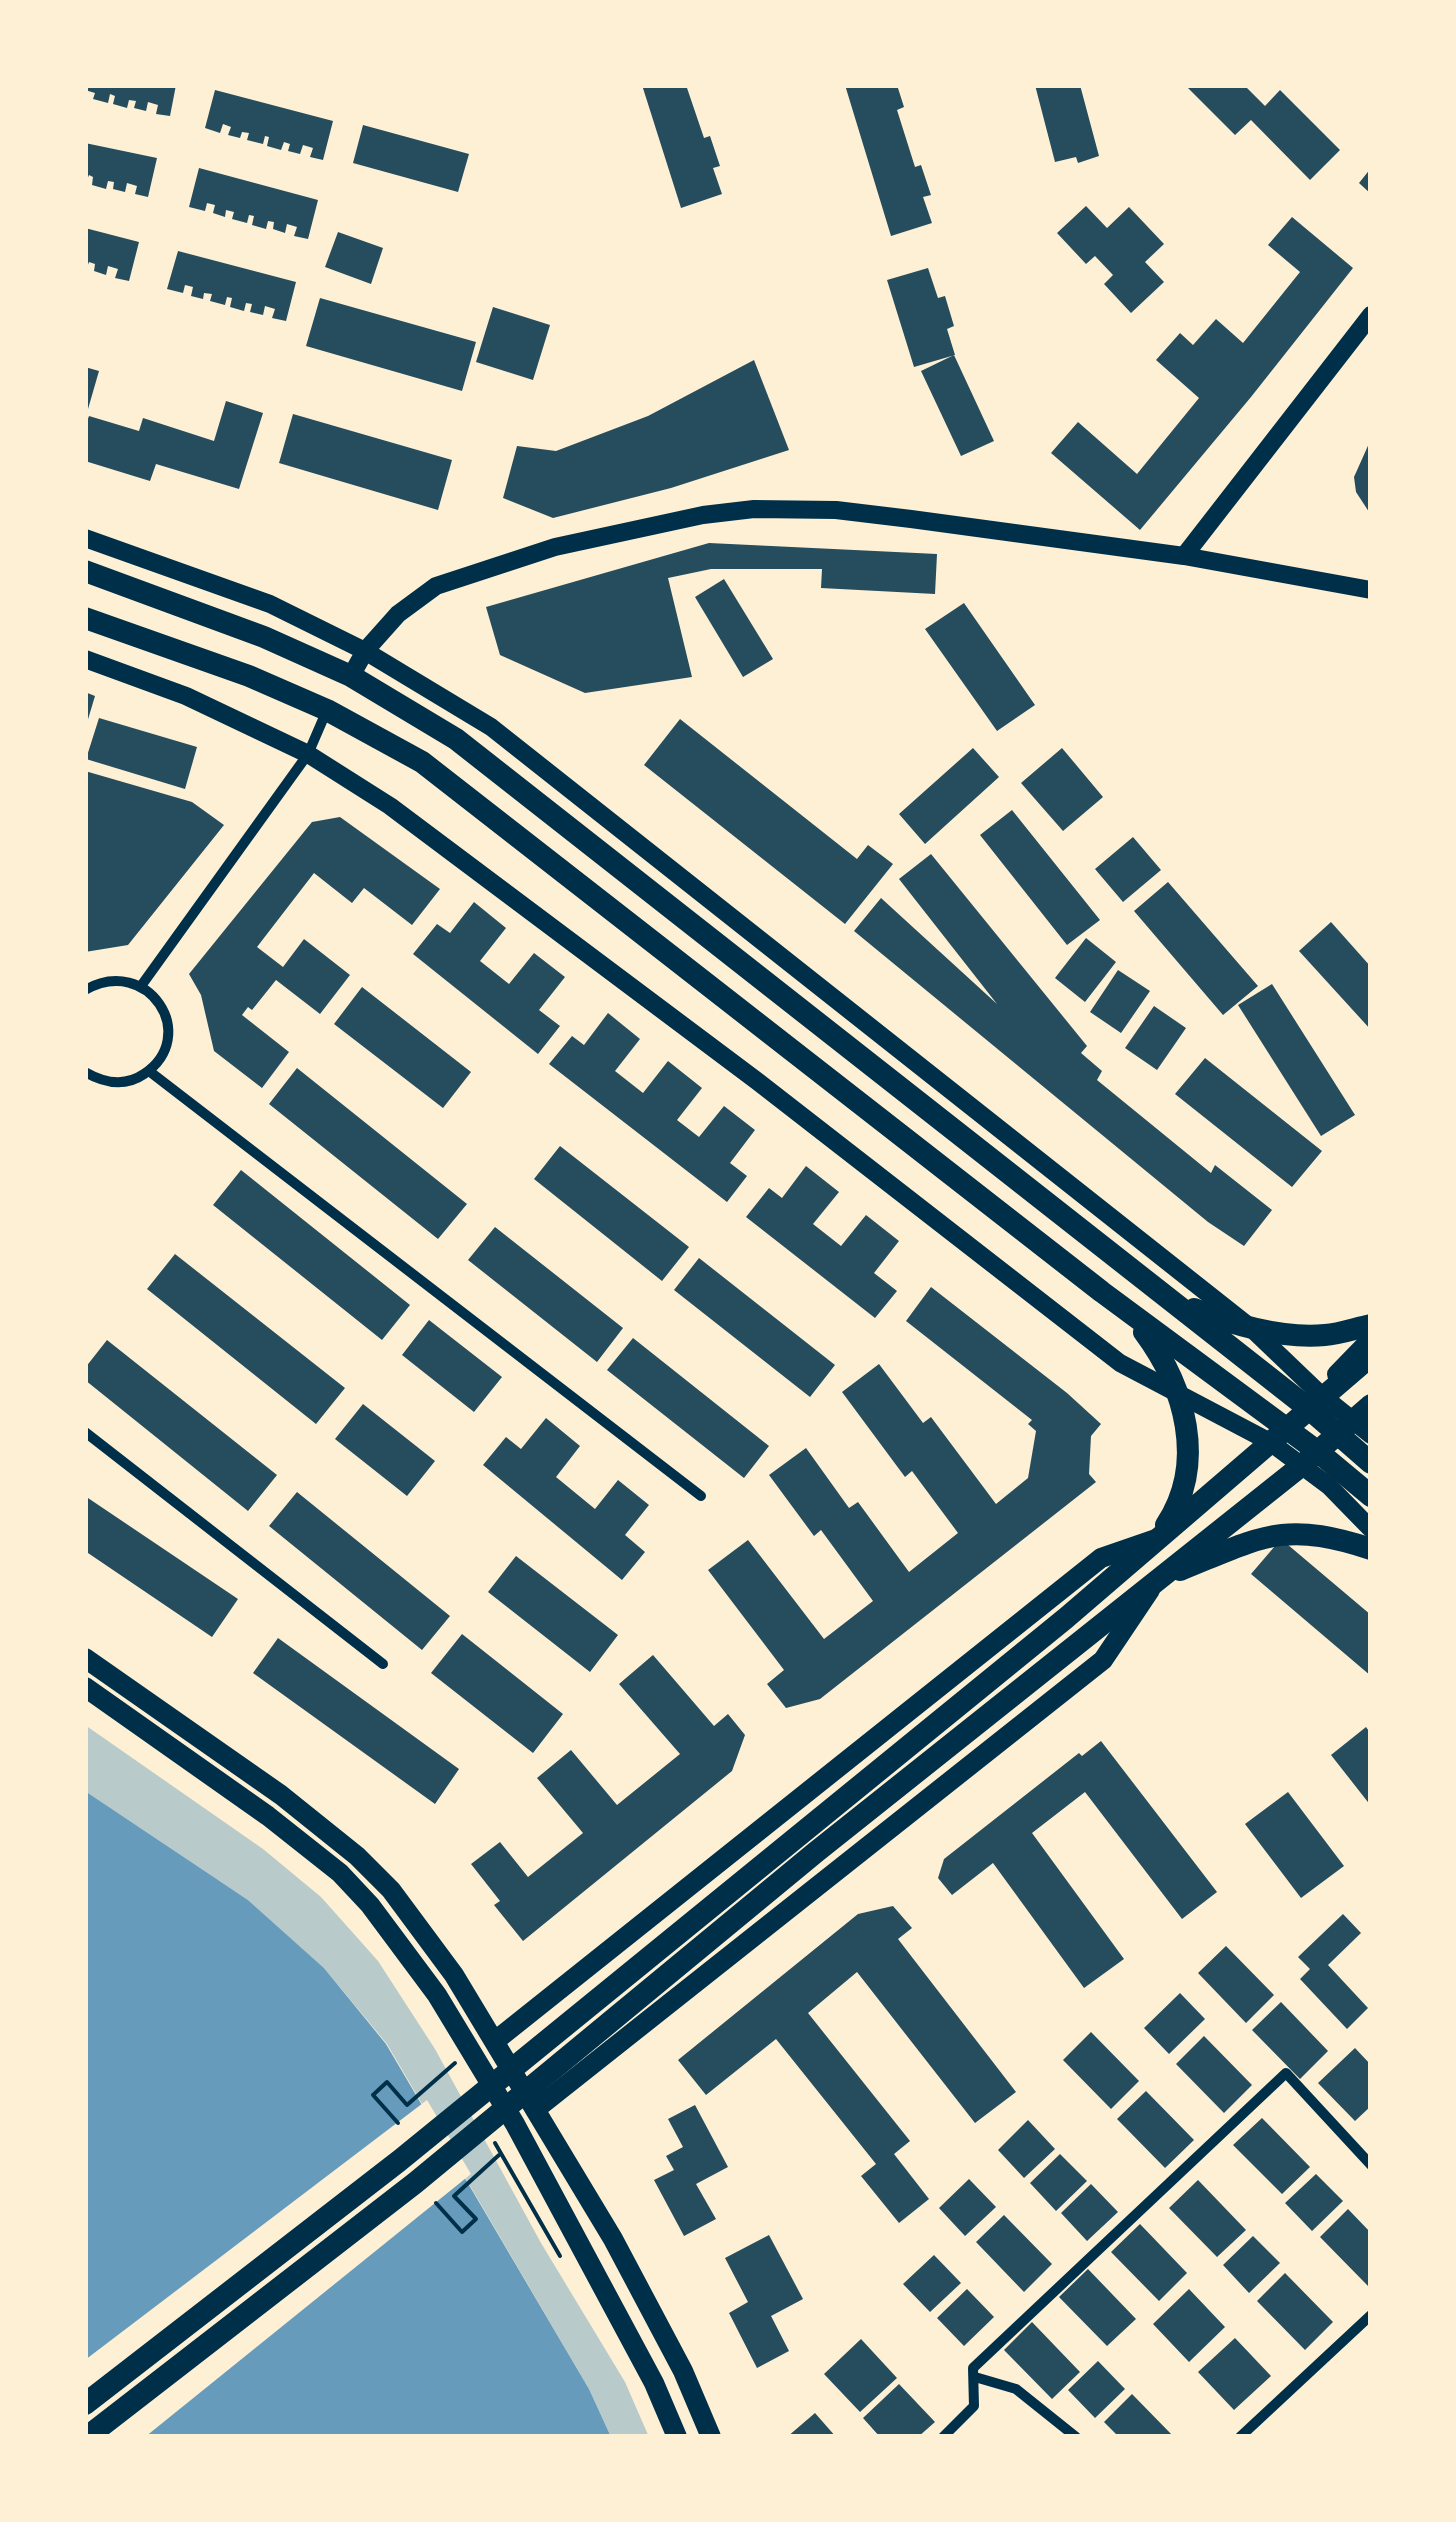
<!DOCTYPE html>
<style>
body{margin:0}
#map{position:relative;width:1456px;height:2522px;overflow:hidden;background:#fdf0d5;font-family:Manrope,sans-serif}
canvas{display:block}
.frame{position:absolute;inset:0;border:88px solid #fdf0d5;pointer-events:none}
</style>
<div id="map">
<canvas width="1456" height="2522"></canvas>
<div class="frame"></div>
</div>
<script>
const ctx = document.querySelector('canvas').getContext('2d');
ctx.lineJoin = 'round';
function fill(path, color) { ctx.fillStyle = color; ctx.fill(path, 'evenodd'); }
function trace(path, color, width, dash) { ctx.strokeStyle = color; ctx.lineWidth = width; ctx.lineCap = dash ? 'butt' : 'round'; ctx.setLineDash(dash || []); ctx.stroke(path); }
fill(new Path2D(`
 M85,1725L263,1849L321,1897L378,1961L435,2049L541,2243L625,2382L649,2437H611L589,2389L387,2044L324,1968L248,1900L85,1791Z`), '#b9caca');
fill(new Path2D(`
 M85,1791L248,1900L324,1968L386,2044L589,2389L611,2437H85Z`), '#669bbc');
fill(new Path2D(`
 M427,2100L471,2174L145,2437H85V2360Z`), '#fdf0d5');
fill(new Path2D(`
 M85,85H176L170,116L156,114L158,105L148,102L146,111L134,108L136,101L129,100L127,108L113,104L115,96L110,94L108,103L93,99L95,93L85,90Z
 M642,85H686L704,138L710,136L720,166L713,168L722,194L681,208Z
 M845,85H897L904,107L897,110L915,167L921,165L931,195L923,197L932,223L891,236Z
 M1035,85H1080L1099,156L1078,163L1076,157L1055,162Z
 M1185,85H1244L1265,106L1280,90L1340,150L1310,180L1251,120L1235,135Z
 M215,90L333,121L323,160L310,157L313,148L303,145L300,154L288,151L290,144L284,142L281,150L267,146L269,137L265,136L263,144L247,140L249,133L242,132L240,138L228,135L231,127L223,124L220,133L205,128Z
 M363,125L469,154L458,192L353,163Z
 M85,143L157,158L148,197L135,194L137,186L127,183L125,192L113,189L114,182L108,181L106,189L92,185L93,177L89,175L85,185Z
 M199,168L318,200L308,239L294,236L297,227L287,224L285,233L273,229L274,222L268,221L266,229L252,225L254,216L249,215L247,223L232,219L234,212L226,210L225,217L213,213L215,205L207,203L205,211L189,207Z
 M1371,168V194L1359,183Z
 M1086,206L1107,228L1129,207L1164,244L1145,262L1164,282L1131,313L1104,284L1113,275L1095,256L1086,264L1057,233Z
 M1292,217L1353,268L1251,397L1140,530L1051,453L1078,422L1137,474L1199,398L1156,360L1180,333L1193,345L1216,319L1243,343L1300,272L1268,245Z
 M85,228L139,242L129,281L115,278L118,269L108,266L106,275L94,271L95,264L89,262L85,273Z
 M338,232L383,248L371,284L325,267Z
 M178,251L296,282L286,321L272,318L275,309L265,306L263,315L250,312L252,304L246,303L244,311L230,307L232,298L227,297L225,305L210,301L212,294L204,293L203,299L191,296L193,287L185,285L183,293L167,289Z
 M928,268L938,298L945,296L954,326L947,329L955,355L914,367L887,280Z
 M320,298L476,342L462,391L306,346Z
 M493,307L550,325L533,380L476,362Z
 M954,355L994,441L961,456L921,371Z
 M754,360L789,450L671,488L553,518L503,498L517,446L556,451L648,416Z
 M85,367L99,371L86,416H85Z
 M226,401L263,413L239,489L156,464L150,481L85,461V427L89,416L139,431L143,418L214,441Z
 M293,414L452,460L438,510L279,463Z
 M1371,439V515L1356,492L1354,477Z
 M709,543L937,554L935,594L821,588L822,569H711L668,578L692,677L585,693L500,655L486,607Z
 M724,579L773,659L743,677L695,597Z
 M964,603L1035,705L997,731L925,629Z
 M85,692L95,696L86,726L85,725Z
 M99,718L197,747L185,789L86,759Z
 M680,719L857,859L868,845L893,864L845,924L644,765Z
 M973,748L999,777L925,844L899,814Z
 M1062,748L1103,797L1063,831L1021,783Z
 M85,771L192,802L224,825L128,945L85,952Z
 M1012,810L1100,920L1067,945L980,835Z
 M340,817L440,889L412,925L364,888L352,903L314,873L257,947L283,967L304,939L350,975L320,1014L276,980L252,1010L248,1007L242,1015L289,1052L262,1088L214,1051L201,995L189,974L312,822Z
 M1133,837L1161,870L1123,902L1095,869Z
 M931,854L1087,1046L1081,1053L1102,1071L1097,1080L1211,1173L1215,1165L1272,1210L1244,1246L1208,1222L854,931L881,898L997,1004L899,879Z
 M1168,882L1258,986L1223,1015L1134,911Z
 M474,902L506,928L480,961L509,984L534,953L565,977L539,1010L560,1026L538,1054L413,954L437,924L450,933Z
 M1331,922L1371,967V1030L1299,951Z
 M1086,938L1116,962L1085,1002L1055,978Z
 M1118,970L1150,991L1121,1033L1090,1012Z
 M1272,984L1355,1115L1321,1136L1238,1005Z
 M362,987L471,1072L443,1108L334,1024Z
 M1154,1006L1186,1028L1157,1070L1125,1048Z
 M608,1013L640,1039L615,1071L643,1093L668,1061L702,1088L677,1120L699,1137L724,1106L755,1130L730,1163L747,1176L727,1202L549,1064L572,1036L584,1045Z
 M1205,1058L1322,1151L1292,1187L1175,1094Z
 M297,1068L467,1204L438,1239L269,1104Z
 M560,1146L689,1247L662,1281L534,1179Z
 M806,1166L839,1192L813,1224L841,1246L866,1215L899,1241L874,1273L897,1291L875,1318L746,1217L769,1188L782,1198Z
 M241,1170L410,1305L382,1340L213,1205Z
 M495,1227L623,1328L597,1362L468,1260Z
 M175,1254L345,1388L316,1424L147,1289Z
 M699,1258L835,1365L810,1397L674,1290Z
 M931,1287L1067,1393L1101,1424L1091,1436L1089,1474L1096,1482L820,1699L786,1708L767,1684L784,1670L708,1570L748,1540L824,1639L873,1601L821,1530L814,1536L769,1475L806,1448L849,1508L858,1502L909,1572L958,1533L912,1471L905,1477L842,1392L879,1364L923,1423L931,1417L996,1504L1028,1478L1036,1431L1028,1424L1032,1420L906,1321Z
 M429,1320L502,1377L474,1412L402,1355Z
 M633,1338L769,1446L744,1478L607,1370Z
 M107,1340L277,1475L248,1511L85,1380V1368Z
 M363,1404L435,1461L407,1496L335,1439Z
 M546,1418L580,1446L556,1477L595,1509L618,1480L649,1505L625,1535L645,1552L622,1580L483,1465L506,1437L521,1449Z
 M297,1492L450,1616L422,1650L269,1526Z
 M85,1496L238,1599L212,1637L85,1551Z
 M1281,1539L1371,1615V1676L1251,1574Z
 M516,1556L618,1635L590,1672L488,1592Z
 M462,1634L563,1714L533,1753L431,1673Z
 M278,1638L459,1769L435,1804L253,1673Z
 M653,1655L714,1726L728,1714L745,1735L732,1771L523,1941L494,1905L500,1901L471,1864L500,1842L528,1877L583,1833L537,1778L571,1750L617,1805L680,1754L619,1684Z
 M1366,1727L1371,1734V1806L1331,1755Z
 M1101,1741L1217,1892L1182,1919L1085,1792L1032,1833L1124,1959L1084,1988L993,1863L952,1895L938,1878L944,1859L1079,1753L1082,1756Z
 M1288,1792L1344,1866L1301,1898L1245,1824Z
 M893,1906L912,1928L898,1939L1016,2092L975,2123L857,1972L808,2013L910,2141L894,2154L929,2199L899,2223L861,2176L876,2164L776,2039L706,2095L678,2060L858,1914Z
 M1343,1914L1361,1933L1328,1965L1368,2008L1347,2029L1300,1979L1310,1969L1298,1957Z
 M1226,1946L1274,1995L1246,2023L1198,1973Z
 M1180,1993L1205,2019L1169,2054L1144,2028Z
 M1281,2002L1328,2051L1300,2079L1252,2030Z
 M1091,2032L1139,2081L1111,2109L1063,2060Z
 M1204,2036L1252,2085L1224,2113L1176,2064Z
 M1355,2048L1371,2065V2106L1355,2121L1318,2083Z
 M1146,2091L1194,2140L1165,2168L1117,2119Z
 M695,2105L728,2167L696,2184L716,2219L684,2236L654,2180L674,2170L666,2156L683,2147L668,2119Z
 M1262,2118L1310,2167L1282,2194L1233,2145Z
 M1028,2120L1055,2149L1024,2178L998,2150Z
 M1060,2154L1087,2181L1056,2211L1030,2183Z
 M1316,2174L1343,2201L1312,2231L1285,2203Z
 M969,2179L996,2207L965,2236L939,2208Z
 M1198,2180L1246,2230L1217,2257L1169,2208Z
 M1091,2184L1118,2212L1087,2241L1061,2213Z
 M1348,2209L1371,2233V2283L1368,2286L1320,2237Z
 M1004,2215L1052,2264L1024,2292L976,2242Z
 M1140,2224L1187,2273L1159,2301L1111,2252Z
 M769,2235L803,2299L771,2316L789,2351L757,2368L729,2313L748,2302L725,2258Z
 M1253,2236L1280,2263L1249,2293L1223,2265Z
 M934,2255L961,2283L930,2312L903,2284Z
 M1088,2269L1136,2319L1107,2346L1059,2297Z
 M1285,2273L1333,2322L1305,2350L1257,2301Z
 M967,2289L994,2317L964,2346L937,2318Z
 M1189,2289L1225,2327L1189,2362L1153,2324Z
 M1032,2322L1080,2372L1052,2399L1004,2350Z
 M1235,2338L1271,2376L1234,2410L1198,2372Z
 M861,2339L897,2378L860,2412L824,2374Z
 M1098,2361L1125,2389L1095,2418L1068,2390Z
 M899,2384L935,2422L918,2437H880L863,2418Z
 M1132,2394L1174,2437H1119L1104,2422Z
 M815,2413L836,2437H787Z`), '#264d5e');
trace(new Path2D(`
 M398,2123L373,2095L387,2082L407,2105L455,2063
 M495,2143L560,2256
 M436,2203L462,2232L476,2219L454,2196L499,2155`), '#003049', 4);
trace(new Path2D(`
 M141,986L308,754L327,710
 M85,990C148,954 201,1036 144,1074C125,1087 104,1083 85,1072
 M149,1071L701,1496
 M85,1432L383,1664
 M975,2377L1016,2389L1076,2437
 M943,2437L974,2406L973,2368L1286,2073L1371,2165
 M1240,2437L1371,2315`), '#003049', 10);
trace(new Path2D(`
 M85,538L270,604L365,651L491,727L1250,1327L1320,1394L1371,1435
 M1184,556L1371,315
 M85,659L186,696L308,754L390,806L757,1081L1120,1363L1270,1442L1329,1486L1371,1529
 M351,676L365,651L398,614L436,586L555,547L703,515L754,509L836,510L911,519L1184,556L1371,590
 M1336,1374L1371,1338`), '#003049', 18);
trace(new Path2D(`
 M85,1658L281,1795L357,1856L391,1890L454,1975L613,2239L683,2371L711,2437
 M85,1687L268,1816L340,1873L370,1905L437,1995L515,2124L654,2383L677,2437
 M495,2041L1101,1558L1156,1539
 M536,2109L1103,1660L1150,1590`), '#003049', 20);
trace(new Path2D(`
 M85,571L264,637L351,676L456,739L1308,1408L1371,1463
 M85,618L249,676L327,710L422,762L1102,1292L1317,1451L1371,1496
 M1194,1309C1234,1325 1281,1339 1325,1335C1340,1334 1356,1328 1371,1325
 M1144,1332C1185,1387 1207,1463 1166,1525
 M1180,1570C1262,1537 1282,1520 1371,1549
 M85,2404L399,2161L1066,1618L1371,1356
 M87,2437L415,2183L816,1852L1301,1466L1371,1405`), '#003049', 22);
</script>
